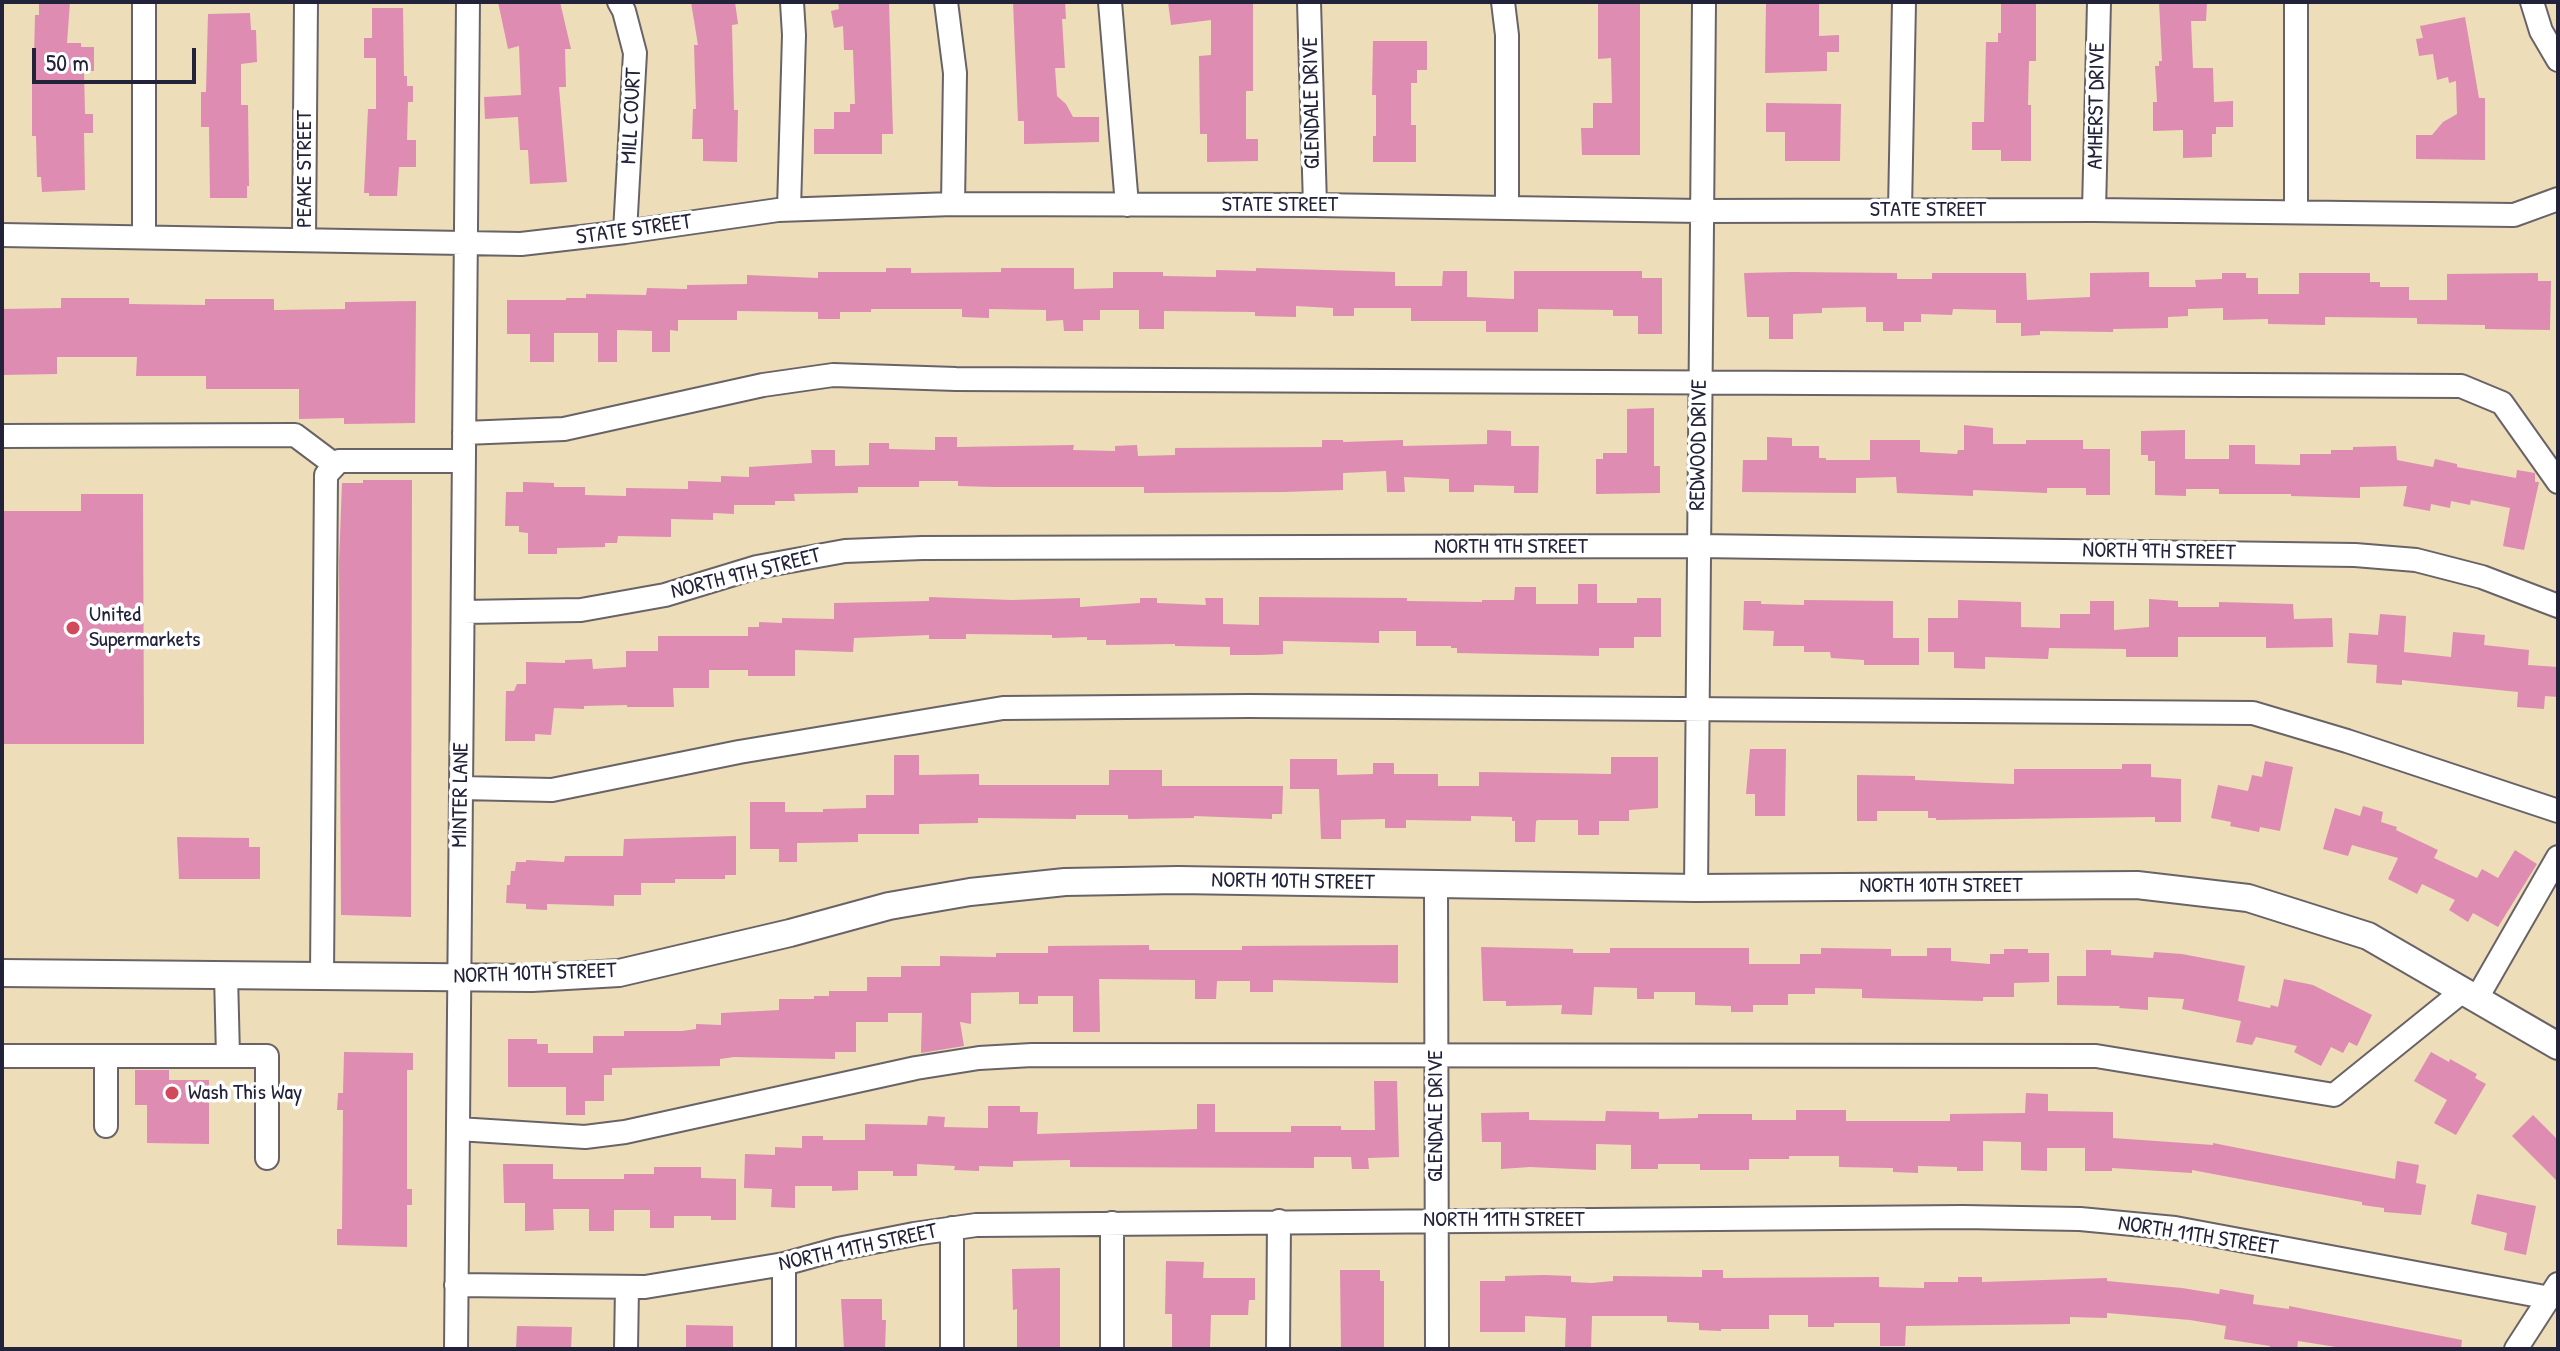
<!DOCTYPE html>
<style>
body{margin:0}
#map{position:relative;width:2560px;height:1351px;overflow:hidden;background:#edddb9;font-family:"Patrick Hand",sans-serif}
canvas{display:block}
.frame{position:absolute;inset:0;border:4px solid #22223b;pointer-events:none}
.scale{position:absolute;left:32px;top:48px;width:164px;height:36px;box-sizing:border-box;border:4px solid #22223b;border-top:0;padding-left:10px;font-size:24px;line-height:28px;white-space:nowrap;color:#22223b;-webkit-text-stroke:6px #fff;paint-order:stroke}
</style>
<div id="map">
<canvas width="2560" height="1351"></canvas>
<div class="frame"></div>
<div class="scale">50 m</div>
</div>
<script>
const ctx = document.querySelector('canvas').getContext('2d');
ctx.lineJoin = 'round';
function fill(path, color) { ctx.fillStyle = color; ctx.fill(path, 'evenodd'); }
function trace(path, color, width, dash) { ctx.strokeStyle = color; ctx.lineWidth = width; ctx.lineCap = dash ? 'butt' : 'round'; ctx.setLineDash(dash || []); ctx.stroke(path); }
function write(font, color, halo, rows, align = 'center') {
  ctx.font = font + ' "Patrick Hand",sans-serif'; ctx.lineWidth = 7; ctx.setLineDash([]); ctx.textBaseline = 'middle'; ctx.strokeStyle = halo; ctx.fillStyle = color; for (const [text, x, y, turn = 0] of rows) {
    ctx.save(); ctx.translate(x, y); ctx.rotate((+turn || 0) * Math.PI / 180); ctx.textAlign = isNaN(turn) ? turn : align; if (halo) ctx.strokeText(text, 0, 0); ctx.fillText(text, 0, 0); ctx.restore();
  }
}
fill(new Path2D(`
 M39,2H70L67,43H81V47H94V71H84L85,114H93V133H84L85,190L42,192L41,177H37L36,136H32V58H34L35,15H39Z
 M498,2H560L571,49H565L566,87H559L567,182L530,184L528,150H520L518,117L485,119L484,97L521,95L519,46L508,49Z
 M691,2H735L738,24L732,25L734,110H738L737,162L703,161V139H692L693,109H696L694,45H698Z
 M838,2H889L893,134H882V154H814V129H834V112H850V104H855L853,50H844L843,26L834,28L831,11L839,9Z
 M1013,2H1065L1066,19H1062L1065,68H1055L1057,96L1066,104L1073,117H1099V142L1024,144V121H1018Z
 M1168,2H1253V91H1246V139H1258V161L1207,162V134H1200L1199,56L1211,55V20L1171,25Z
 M1598,2H1640V155H1582L1581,128H1593V103H1612L1611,58L1598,59Z
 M1766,2H1819V36L1839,35V52H1827V71L1765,73Z
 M2001,2H2036V61H2029L2028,105H2031V161H2001V150H1972V122H1984L1986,42H1998V33H2001Z
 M2159,2H2207L2206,21H2191L2193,68H2213L2214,102L2233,101V127H2216V134H2212V157L2183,158V130L2153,131V102H2157L2155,66H2159V61H2162Z
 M372,8H403L404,76H407V86H413V102H408L407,140H416V167H399L397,196H369V193H364L368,109H376V58H364V38H372Z
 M250,13L251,30H256L257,62L241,64V105H248L249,186H247V198H210L209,127H201V92H206L208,14Z
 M2465,17L2479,98H2485V160L2416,159V135H2432L2443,122L2457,114L2456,81L2449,83L2448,77L2437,80L2433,54L2419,56L2416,39L2423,38L2420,26Z
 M1373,41H1427V70H1417V83H1411V125H1416V162H1373V136H1376V95H1372Z
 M1766,103L1841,104L1840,161H1785V132H1766Z
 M886,268H911V273L1001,272V268H1074V289L1113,288V272H1163V276L1216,277V270L1256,271V268L1395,272V286H1442L1443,271H1467V297L1514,299V271H1642V278H1662V334H1638V316H1613V310L1538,309V332H1486V321H1411V308H1354V316H1333V308L1296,306V317L1255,316V312L1164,311V329H1139V310H1100V320H1083V331H1064L1063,320L1046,321V310L989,309V318L962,317V309H871V312H840V319H818V312L737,311V320H678V331L670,330V352H652V331L617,330V362H598V333H554V362H530V334H507V300H566V298H586V294L646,295L647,288L687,289V285L747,284V275L818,278V272H886Z
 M1792,272L1897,273V279H1932V273H2026L2027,300L2090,297V273L2149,272V287H2196L2195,280L2222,279V273H2246V278H2258V294H2299V273H2370V282H2380V287H2409V300H2447V274L2538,273V281H2551L2550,330L2485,329V325L2417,324V318L2325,317V325L2268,324V319L2223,320V308L2188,309V316L2168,317V328L2113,329V332L2040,331V335L2021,336V323H1996V310L1953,309L1952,315L1921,314V322H1904V331H1883V322H1866V307L1822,308V313L1793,314V339H1769V317H1747L1744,273Z
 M61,298H129V304L205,305V299H274V310L345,309V302L416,301L415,423L344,424V418L299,419V389H206V376H136L137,357H57V374L2,375V309L61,308Z
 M1654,408V466H1660V493L1596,494V459H1603V453H1627V409Z
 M1964,425L1993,428V444H2026V440H2083V449H2110V495H2086V488H2047V493L1973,490V496L1897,493L1896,477L1856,478V493L1742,492L1743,460H1767V437L1792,438V446H1819V458H1826V460H1870V440H1920V452L1957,454L1958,450H1964Z
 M1487,430L1511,431V446H1539L1538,493H1514V486L1474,485V492H1449V479L1404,477L1405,492H1387L1386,471L1343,473V490L1284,492L1144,493V487H994L958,486V481H919V487H858V493L794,494L795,501H775V505H734V514L713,513V520L671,519V537L618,536L617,543H605V547L557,548V554H528V533L519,532V526H505L506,492H523V482L554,483V487H585V495L626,496V488L688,489V481L721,482V476L749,477V467L812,463L811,450H835V466L869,465V443H889V449L935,450V437H957V447L1074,445L1073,450L1115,451V446L1137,445L1138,456L1175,455V448L1322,447V440H1343V442L1403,440V446L1487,444Z
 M2185,430V459H2229V445H2255V464L2300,465V454H2331V450H2353V447L2396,446L2397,460L2433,467L2435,459L2457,464V467L2516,478L2517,470L2535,473V482H2539L2524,550L2503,546L2510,508L2471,500L2470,505L2451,501L2450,508L2431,504L2430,511L2403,506L2407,486L2360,487V498L2291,496V494H2219V489H2186V496L2155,495V461H2148V455H2141V431Z
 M363,480H412L411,917L341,915L339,563L342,483H363Z
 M81,494H143L144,744H2V511H81Z
 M1578,584H1597V603H1637V598H1661V637H1634V648H1599V656L1457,653V648H1451V646H1416V631H1379V643L1283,641V654L1260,655H1230V647L1175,646V644L1106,645V640H1087V637L1052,638V635L966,634V639H929V635L854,638L853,652L795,650V676H748V670H709V688H673L674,707H627V705L584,706V709L554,708L551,735L535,734V741H505L506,691H514L517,684H526V662L565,663V660L592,659L593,669L626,667V651H658V636H748V627H759V622L782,623V618L834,619V603L929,601V597L1012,600L1080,598V607L1140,603V598H1157V603L1206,605L1205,598H1223V624L1259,625V597L1407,598V601L1482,602V600H1514L1515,587H1536V604H1578Z
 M2149,599L2178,601V607H2219V602L2293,604L2294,619L2332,618L2333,647L2266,648V637H2178V657H2126V649L2049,648L2048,659L1985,657V669L1954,668V652H1928V618H1958V600L2021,602V627L2060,628V614H2090V601H2114V630L2149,627Z
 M1804,600L1893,601V638H1919V665H1864V660L1831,658L1830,652H1804V646H1773L1774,631L1743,630L1744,601H1761V604L1804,605Z
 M2380,614L2406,616L2404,652L2451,657L2453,632L2485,635L2484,645L2529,650L2528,665L2558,667V697L2545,696L2544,709L2517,707L2518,692L2402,680V685L2376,683L2377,665L2347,663L2349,633L2378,635Z
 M1750,749H1786L1785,816H1755V794H1746Z
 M894,755H919V775L979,774V785H1109V770H1162V786H1283L1282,814H1272V819L1194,816V818L1128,819V815H1076V819L978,818V823L919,824V834H858V842L797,843V862H779V849H750V802H785V812H823V809L866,808V795H894Z
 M1611,757H1658V808L1629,810V821H1599V835H1578V820H1538L1536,821L1535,842H1515V821H1512V817L1471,816V821L1406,820V828H1385V819L1341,820V839H1321L1319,789H1290V759H1337V775L1373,774V763H1394V774H1438V786H1479V772L1611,774Z
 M2265,761L2293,767L2280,831L2260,827L2259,832L2230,826L2231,822L2211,818L2218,785L2248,791L2252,775L2262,777Z
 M2122,764H2151V777L2181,779V822H2155V817L1936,820V818H1928V811H1877V821H1857V775L1915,776V780L2014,784V769H2122Z
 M2363,806L2383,812L2381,822L2397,827L2396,830L2438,850L2434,858L2477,878L2482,869L2498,878L2515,850L2537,864L2498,927L2473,913L2468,922L2449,910L2455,900L2422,884L2417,894L2388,879L2398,858L2352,845L2348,856L2323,849L2335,808L2360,816Z
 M736,836V875H725V879H675V883H641V895H614V906L547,904V910L526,909V904L506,903L507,885H510L511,871H515L516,862H526V860L564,862L565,856H623L624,839Z
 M177,837L249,838V847H260V879H179Z
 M1149,945V950H1242V946L1398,945V983L1273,980V992H1250V981H1217L1216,999H1195V980L1099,979L1100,1032H1073V996H1038V1004H1019V992L971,993V1024L960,1022L964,1046L921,1053L922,1013H888V1022H856V1052H835V1059L734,1057L720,1059V1066L612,1068V1075H604V1101H585V1115H566V1087H508V1039H537V1044H548V1053H593V1036H624V1031H682L696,1029V1024L721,1025V1013L779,1010V999H814V996H829V991H867V977H901V966H940V956L996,957V953H1048V946Z
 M1481,947L1573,949V953H1610V948H1749V964H1800V954H1821V948L1891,949V956H1927V948H1951V961L1990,964V954H2004V949H2028V953H2049V982L2014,983V997H1983V1001L1862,998V989L1815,988V994H1788V1005H1753V1012H1731V1006L1695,1005V992H1654V999H1637V988L1594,987L1592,1015L1561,1014L1562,1005L1506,1006V1001H1483Z
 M2086,950H2111V955L2153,958L2154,952L2182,954L2245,966L2238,1001L2270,1008L2271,1005L2278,1007L2284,979L2313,985L2372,1015L2357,1046L2349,1042L2343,1053L2331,1047L2321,1066L2294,1052L2297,1046L2256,1037L2252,1045L2236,1042L2241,1021L2182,1009L2184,999L2148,997V1010L2119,1008L2120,1006L2057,1005V976H2086Z
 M344,1052L413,1053V1070H407V1189H412V1205H407V1247L337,1245V1229H342L343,1110H337L338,1093H343Z
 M2431,1052L2449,1062L2450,1059L2477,1074L2475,1078L2486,1084L2456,1135L2434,1123L2447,1100L2414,1081Z
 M135,1070H169V1080H209V1144L147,1143V1105H135Z
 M1374,1081H1397L1399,1157L1368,1158L1369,1169H1352L1351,1157H1314V1168L1070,1167V1160L1013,1161V1167L979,1166V1171L954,1170L955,1166L917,1164V1176H893V1171H858V1190L832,1191V1186H795V1208L771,1207L772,1189L744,1188L745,1154L775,1155V1147L802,1148V1136H823V1140H865V1124L927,1125L928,1116L945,1117L944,1127L988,1128V1106H1020V1112H1038L1037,1134L1197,1129V1104H1215V1132H1291V1126H1341V1130H1375Z
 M2026,1093L2048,1094V1111L2113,1112V1138L2213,1145V1143L2395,1179L2397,1161L2419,1165L2416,1183L2426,1185L2421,1215L2384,1212V1208L2362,1205V1202L2192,1170V1173L2112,1168V1171H2085V1148H2047V1171L2021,1170V1142L1983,1141V1171H1957V1167L1918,1166V1173L1893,1172V1168L1839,1167V1156H1789V1159H1749V1170H1700V1164H1658V1169H1631V1145L1596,1144V1170L1530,1167L1501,1169V1142H1482L1481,1113L1529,1112V1120L1605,1121L1606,1111L1659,1112V1119L1698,1118V1114H1752V1120H1796V1110H1846V1121H1950V1114L2025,1113Z
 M2533,1115L2558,1140V1182L2512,1136Z
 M503,1164H553V1179H624V1174H654V1167H701V1178L736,1179V1220H711V1216H674V1228H650V1210H614V1231H589V1209H553L554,1230L525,1231V1203H504Z
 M2477,1194L2536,1206L2526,1255L2504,1250L2507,1233L2471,1224Z
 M1166,1261L1204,1262L1203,1278H1255V1300H1249L1248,1315H1211L1210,1349H1172V1314H1165Z
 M1060,1268V1349H1017V1309L1013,1310L1012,1269Z
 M1340,1270H1380V1281H1384V1349H1341Z
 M1702,1270H1723V1278L1879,1277V1287L1924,1288V1282H1958V1277H1982V1282L2107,1278V1281L2182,1288L2219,1294L2220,1289L2254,1295L2253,1304L2289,1309V1306L2462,1340L2461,1349H2349L2298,1341L2297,1349H2269L2270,1346L2224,1339L2226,1326L2190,1320L2107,1313V1318L2070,1317V1324L1906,1326L1905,1346H1880V1323H1834V1327H1808V1315H1769V1329H1721V1331L1699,1330V1323L1667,1322V1316H1592L1591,1349H1565L1566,1318L1525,1316V1332H1480V1281H1505V1276L1544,1275L1571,1276V1282L1592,1283L1613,1281V1276L1702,1277Z
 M841,1299H882V1320H886L885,1349H844Z
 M686,1325L733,1326V1349H686Z
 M517,1326L572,1327L571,1349H516Z`), '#de8cb2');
const minor = new Path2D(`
 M144,2V237
 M619,2L624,11L635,53L625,232
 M946,2L955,73L953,204
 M1110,2L1127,205
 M1309,2L1315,205
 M1503,2L1507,35V208
 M2296,2V211
 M2532,2L2541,31L2558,60
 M789,209L794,35L792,2
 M1900,210L1904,2
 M2094,210L2099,2
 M2,235L521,244L625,232L778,210L953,204L1315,205L1700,211L2094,210L2514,215L2558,199
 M304,239L306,2
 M464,433L564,429L763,385L833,375L956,379L2461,386L2502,403L2558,482
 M2,436L295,435L335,465
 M463,612L581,610L665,595L757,567L845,551L922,548L1698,546L2355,555L2416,560L2482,577L2558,606
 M461,788L552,790L739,752L1003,708L1249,706L2253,713L2347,741L2558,811
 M1436,884L1437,1349
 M1696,888L1704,2
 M322,975L326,475L339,461H464
 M2477,998L2558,857
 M2,1056H228L226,975
 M106,1056V1126
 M228,1056H267V1158
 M458,1129L585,1137L625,1132L916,1068L979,1058L1032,1055L2096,1056L2334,1095L2464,990
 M784,1264V1349
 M456,1285L645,1287L784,1264L838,1249L914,1234L976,1225L1963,1217L2080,1219L2175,1228L2550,1298
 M456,1349L468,2
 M626,1349L627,1287
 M952,1349V1228
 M1112,1349V1223
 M1278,1349L1279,1221
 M2516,1349L2558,1284`);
const major = new Path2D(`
 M2,973L532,978L619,973L790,933L889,906L970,892L1065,882L1178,880L1696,888L2137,885L2248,898L2368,936L2558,1046`);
trace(minor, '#696367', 26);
trace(major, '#696367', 30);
trace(minor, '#fff', 22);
trace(major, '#fff', 26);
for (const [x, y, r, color] of [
 [73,628,8,"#d1495b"],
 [172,1093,8,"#d1495b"]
]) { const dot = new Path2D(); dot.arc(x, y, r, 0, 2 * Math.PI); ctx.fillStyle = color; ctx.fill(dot); trace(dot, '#fff', 3); }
write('22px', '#22223b', '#fff', [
 ["GLENDALE DRIVE",1312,103,-91],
 ["AMHERST DRIVE",2097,106,-89],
 ["MILL COURT",632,116,-87],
 ["PEAKE STREET",305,169,-90],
 ["STATE STREET",1280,205],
 ["STATE STREET",1928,210],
 ["STATE STREET",634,230,-8],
 ["REDWOOD DRIVE",1699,445,-89],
 ["NORTH 9TH STREET",1511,547],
 ["NORTH 9TH STREET",2159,552,1],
 ["NORTH 9TH STREET",746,574,-14],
 ["MINTER LANE",461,795,-89],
 ["NORTH 10TH STREET",1293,882,1],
 ["NORTH 10TH STREET",1941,886],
 ["NORTH 10TH STREET",535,974,-2],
 ["GLENDALE DRIVE",1436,1116,-90],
 ["NORTH 11TH STREET",1504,1220],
 ["NORTH 11TH STREET",2198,1236,9],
 ["NORTH 11TH STREET",858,1248,-12]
]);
write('22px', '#22223b', '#fff', [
 ["United",89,615],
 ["Supermarkets",89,640],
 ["Wash This Way",188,1093]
], 'left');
</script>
